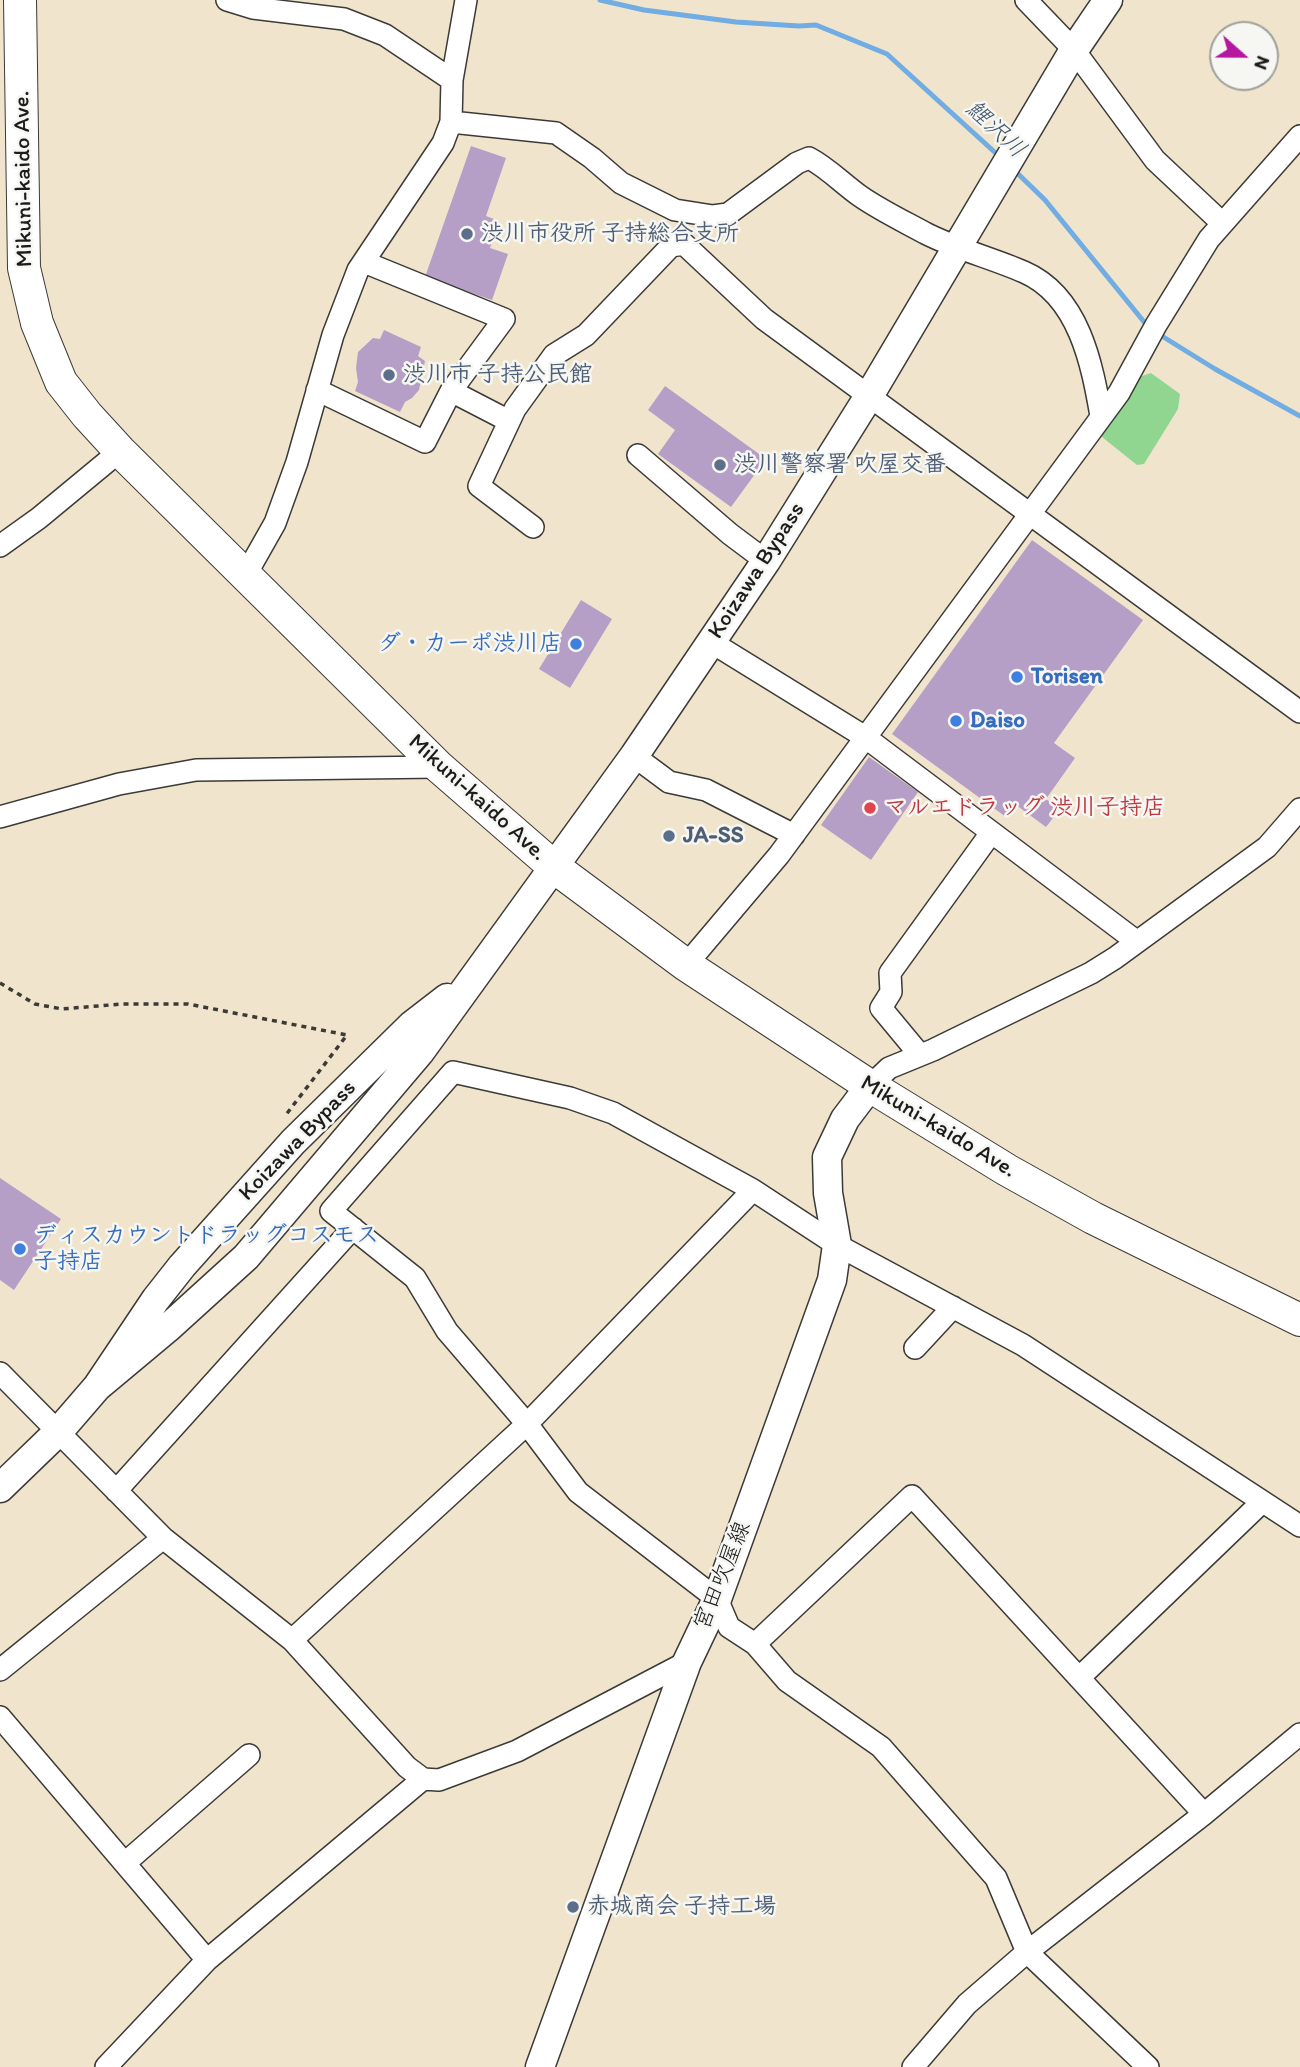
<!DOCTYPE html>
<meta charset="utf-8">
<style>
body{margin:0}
#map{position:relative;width:1300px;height:2067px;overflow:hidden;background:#f0e5cc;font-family:Itim,sans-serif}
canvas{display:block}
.north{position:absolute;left:1209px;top:21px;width:70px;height:70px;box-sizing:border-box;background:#f6f6f2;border:2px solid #9f9f9c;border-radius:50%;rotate:111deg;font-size:19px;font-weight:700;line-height:28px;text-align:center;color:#1c1c1c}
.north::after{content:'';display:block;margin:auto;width:24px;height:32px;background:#b5179e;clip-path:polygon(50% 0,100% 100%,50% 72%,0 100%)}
</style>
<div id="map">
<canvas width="1300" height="2067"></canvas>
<div class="north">N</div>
</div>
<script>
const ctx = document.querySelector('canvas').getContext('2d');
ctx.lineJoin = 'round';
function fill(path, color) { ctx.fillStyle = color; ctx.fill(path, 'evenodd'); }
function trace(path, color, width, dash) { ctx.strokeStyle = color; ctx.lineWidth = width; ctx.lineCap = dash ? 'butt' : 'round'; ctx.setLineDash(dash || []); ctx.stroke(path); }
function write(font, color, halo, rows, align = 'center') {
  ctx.font = font + ' Itim,"Klee One",sans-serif'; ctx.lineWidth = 5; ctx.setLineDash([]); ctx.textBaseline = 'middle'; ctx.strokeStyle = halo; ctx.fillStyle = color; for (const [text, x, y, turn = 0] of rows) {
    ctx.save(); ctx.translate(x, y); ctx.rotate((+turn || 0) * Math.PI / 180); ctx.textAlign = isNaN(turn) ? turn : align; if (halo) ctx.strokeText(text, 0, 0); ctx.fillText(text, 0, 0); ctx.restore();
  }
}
fill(new Path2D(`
 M1151,373L1180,394L1178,409L1144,464L1137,465L1097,433L1136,378Z`), '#90d690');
trace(new Path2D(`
 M600,0L644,10L736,22L799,26L816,25L887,54L1000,157
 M1012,168L1045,200L1149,328
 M1157,333L1215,369L1300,416`), '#71ace2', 5);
fill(new Path2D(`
 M471,146L506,158L486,216L499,221L490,248L508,254L492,300L425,277Z
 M384,330L421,347L418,356L425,361L419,390L412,398L405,402L400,412L355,391L358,382L356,368L358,352L373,338L380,339Z
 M665,386L766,459L731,507L658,454L675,430L648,410Z
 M1032,540L1143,620L1054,743L1075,758L1046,799L1060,809L1046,827L1016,805L1006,817L892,734Z
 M581,600L612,619L570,688L539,669Z
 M869,757L918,792L871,860L821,825Z
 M0,1178L61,1219L14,1290L0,1280Z`), '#b59fc7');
const minor = new Path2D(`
 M227,0L253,8L344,19L385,35L452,80
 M1026,0L1074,50L1155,160L1221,222
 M451,122L556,133L592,158L621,183L675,210L713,216L728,214L797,163L809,158C828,168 843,184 860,196C880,210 903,221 925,233C956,249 992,258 1024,272C1079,296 1092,364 1101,416
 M317,390L425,442L451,391L504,319L364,262
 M451,391L509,421
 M638,455L730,534L766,561
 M533,527L479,486L515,409L554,355L586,335L671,246L684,244L764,319L1300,712
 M0,546L39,518L120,451
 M245,576L275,523L297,462L333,335L358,270L443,143L451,122L452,80L466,0
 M711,642L865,737L1136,941
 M634,756L669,782L706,790L794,835
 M0,817L119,784L196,770L439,767
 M686,965L779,855L1119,393L1156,325L1209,239L1300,136
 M920,1055L881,1008L891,992L890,973L991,833
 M870,1086L889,1068L933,1050L1091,973L1115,958L1267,847L1300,809
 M915,1348L953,1307
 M0,1373L163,1538L292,1640L407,1767L423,1779L439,1780L517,1751L687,1662
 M116,1491L353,1228
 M292,1640L527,1424L753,1190
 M755,1644L912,1496L1204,1814
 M0,1670L163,1538
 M1079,1678L1262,1502
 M0,1717L207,1960
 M125,1863L249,1755
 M106,2067L207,1960L423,1779
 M913,2067L967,2004L1027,1952L1204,1814L1300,1734
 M1148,2067L1027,1952L996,1878L881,1747L787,1681L755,1644L729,1627L717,1599L578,1492L527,1424L447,1331L415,1278L331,1211L453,1072L570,1098L613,1113L753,1190L837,1245L1023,1345L1300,1526`);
const major = new Path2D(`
 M97,1387L170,1326L246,1257L420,1052L634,756L766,561L869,396L1074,50L1108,0
 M0,1488L59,1431L97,1387L156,1299L182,1266L293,1142L412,1025L447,998
 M540,2067L687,1662L717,1599L832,1280L837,1245L828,1193L827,1157L845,1119L870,1086`);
const highway = new Path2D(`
 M20,0L24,268L37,323L61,382L87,415L120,451L439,767L554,867L686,965L870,1086L1007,1170L1093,1218L1300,1320`);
trace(minor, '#3c3a36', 24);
trace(major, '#3c3a36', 31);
trace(highway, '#3c3a36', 34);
trace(new Path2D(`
 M0,983L35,1004L62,1009L122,1004H188L347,1035L285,1116`), '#3c3a36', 3.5, [5, 5]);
trace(minor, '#fff', 21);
trace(major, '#fff', 28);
trace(highway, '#fff', 32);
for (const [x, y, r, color] of [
 [467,234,7,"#5c6f8a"],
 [389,375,7,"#5c6f8a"],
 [720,465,7,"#5c6f8a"],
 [576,644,7,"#3f7fe0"],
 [1017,677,7,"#3f7fe0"],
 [956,721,7,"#3f7fe0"],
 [870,808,7,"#e0444e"],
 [669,836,7,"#5c6f8a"],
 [20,1249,7,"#3f7fe0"],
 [573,1907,7,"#5c6f8a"]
]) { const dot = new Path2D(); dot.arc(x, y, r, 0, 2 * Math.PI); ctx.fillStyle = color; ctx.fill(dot); trace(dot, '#f6f6f2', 2.5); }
write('23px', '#1c1c1c', '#f6f6f2', [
 ["Mikuni-kaido Ave.",24,179,-91],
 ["Koizawa Bypass",757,571,-57],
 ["Mikuni-kaido Ave.",477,798,42],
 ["Mikuni-kaido Ave.",938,1127,31],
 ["Koizawa Bypass",298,1141,-46],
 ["宮田吹屋線",723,1576,-68]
]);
write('bold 23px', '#4e5e75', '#f6f6f2', [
 ["渋川市役所 子持総合支所",481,234],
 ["渋川市 子持公民館",403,375],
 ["渋川警察署 吹屋交番",734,465],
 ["JA-SS",683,836],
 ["赤城商会 子持工場",587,1907]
], 'left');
write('bold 23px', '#366cbe', '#f6f6f2', [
 ["ダ・カーポ渋川店",562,644,"right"],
 ["Torisen",1031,677],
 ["Daiso",970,721],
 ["ディスカウントドラッグコスモス",34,1236],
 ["子持店",34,1262]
], 'left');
write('bold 23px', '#be3a42', '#f6f6f2', [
 ["マルエドラッグ 渋川子持店",884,808]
], 'left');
write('italic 24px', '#3e566b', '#f6f6f2', [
 ["鯉沢川",995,130,43]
]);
</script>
